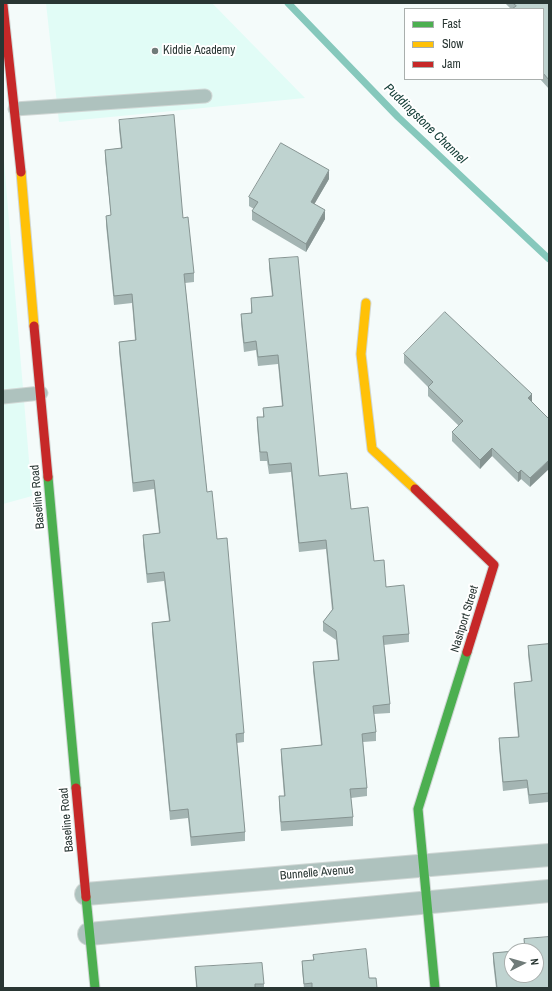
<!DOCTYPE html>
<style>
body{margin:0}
#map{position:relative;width:552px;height:991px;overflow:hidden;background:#f4fbfa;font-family:"Archivo Narrow",sans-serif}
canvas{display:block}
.frame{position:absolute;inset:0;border:4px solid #293633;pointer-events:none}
.legend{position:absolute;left:404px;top:8px;width:140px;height:72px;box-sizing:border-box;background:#fff;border:1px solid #a9afad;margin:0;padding:5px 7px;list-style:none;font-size:12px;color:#293633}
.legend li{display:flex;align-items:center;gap:8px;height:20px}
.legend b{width:20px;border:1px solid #a9afad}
.north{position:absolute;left:504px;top:943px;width:40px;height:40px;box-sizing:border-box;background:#fff;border:1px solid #a9afad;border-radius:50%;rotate:84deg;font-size:11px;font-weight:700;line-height:16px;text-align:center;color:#293633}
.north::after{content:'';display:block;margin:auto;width:14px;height:18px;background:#707b79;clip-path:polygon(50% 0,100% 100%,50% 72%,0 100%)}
</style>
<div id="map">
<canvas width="552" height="991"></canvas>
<div class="frame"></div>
<ul class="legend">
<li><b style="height:5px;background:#4caf50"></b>Fast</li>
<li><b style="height:5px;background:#ffc107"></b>Slow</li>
<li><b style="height:5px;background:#c62828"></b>Jam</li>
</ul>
<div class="north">N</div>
</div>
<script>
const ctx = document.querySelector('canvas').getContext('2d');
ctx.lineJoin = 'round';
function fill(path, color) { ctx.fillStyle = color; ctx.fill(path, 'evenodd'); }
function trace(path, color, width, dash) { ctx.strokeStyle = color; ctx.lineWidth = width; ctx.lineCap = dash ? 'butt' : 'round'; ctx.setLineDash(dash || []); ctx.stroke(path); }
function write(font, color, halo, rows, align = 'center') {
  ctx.font = font + ' "Archivo Narrow",sans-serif'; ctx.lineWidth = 4; ctx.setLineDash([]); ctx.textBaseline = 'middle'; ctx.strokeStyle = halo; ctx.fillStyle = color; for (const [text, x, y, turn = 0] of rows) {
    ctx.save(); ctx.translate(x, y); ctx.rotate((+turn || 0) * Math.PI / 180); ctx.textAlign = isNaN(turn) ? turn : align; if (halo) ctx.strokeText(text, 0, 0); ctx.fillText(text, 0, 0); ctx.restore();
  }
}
fill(new Path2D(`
 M46,3H212L305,98L59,122Z
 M3,149L32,496L3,504Z`), '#e1fcf6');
trace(new Path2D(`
 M288,3L398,117L549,259`), '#86c8bc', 7);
const lane = new Path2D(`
 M15,109L205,96
 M3,397L41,393`);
const street = new Path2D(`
 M86,894L549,855
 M89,934L549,891`);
const fast = new Path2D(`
 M48,477L76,788
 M86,897L95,988
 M435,988L418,809L467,652`);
const slow = new Path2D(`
 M21,172L34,326
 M366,303L361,354L372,449L415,489`);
const jam = new Path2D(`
 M3,5L21,172
 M34,326L48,477
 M415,489L494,565L467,652
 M76,788L86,897`);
trace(lane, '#d0d7d5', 15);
trace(street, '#d0d7d5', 24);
trace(fast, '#d0d7d5', 11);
trace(slow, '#d0d7d5', 11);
trace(jam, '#d0d7d5', 11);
trace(lane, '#aec2be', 13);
trace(street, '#aec2be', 22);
trace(fast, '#4caf50', 9);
trace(slow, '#ffc107', 9);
trace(jam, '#c62828', 9);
fill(new Path2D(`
 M505,3H549V89L540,79H543V9H511Z
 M119,120L183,218L194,273V282L185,283L207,492L217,539L244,733V742L237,743L245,832V841L191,846L188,818L170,820L152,632V623L169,621L164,581L147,583L143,544V535L159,533L154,489L133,492L119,351V342L135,340L132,303L114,305L106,225V216L111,215L105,159V150L121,148L119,129Z
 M329,179L314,204L325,219L306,252L252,220V211L254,209L249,206V197Z
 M269,259L319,476L351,509L374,561L409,634V642L384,645L390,704V713L374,714L376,732V741L363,742L367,788V796L351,798L353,817V826L281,831L279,805V796H284L281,758V749L321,745L313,671V662L338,660L336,640L323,631V622L332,610L326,549L299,552L291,472L269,474L267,461H260L257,426V417H263V408L282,406L278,364L258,366L256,350L244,352L241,323V314L251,313V298L272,296L269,268Z
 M404,354L532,394L530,487L521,479L518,482L492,456L480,469L452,441V432L459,426L428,396V387L404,363Z
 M549,644V802L529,804L527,788L503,791L499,747V738L518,737L514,692V683L531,681L528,655V646Z
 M524,939L549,988H496L493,962V953L524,950Z
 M313,955L369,978L377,988H304L302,970V961L313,960Z
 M195,967L264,984V988H196Z`), '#a4b5b3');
fill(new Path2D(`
 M329,170V179L311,210V202Z
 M325,210V219L306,252V244Z
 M532,394V403L528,398Z
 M492,448V456L480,469V460Z
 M549,460V469L530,487V478Z
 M521,470V479L518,482V473Z`), '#869492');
const building = new Path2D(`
 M513,3H549V80L543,73V9H512L516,6Z
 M174,115L183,218L188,217L194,273L184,274L207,492L212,491L217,539L227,538L244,733L236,734L245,832L191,837L188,809L170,811L152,623L170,621L164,572L147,574L143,535L160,533L154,480L133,483L119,342L136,340L132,294L114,296L106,216L111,215L105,150L122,148L119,120Z
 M281,143L329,170L311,202L325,210L306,244L252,211L258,202L249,197Z
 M298,257L319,476L347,473L351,509L368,507L374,561L384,560L386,587L404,585L409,634L383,636L390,704L373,706L376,732L362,734L367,788L350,789L353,817L281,822L279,796H285L281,749L322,745L313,662L339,660L336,631L323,622L333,609L326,540L299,543L291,463L269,465L267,452H260L257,417H264L263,408L283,406L278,355L258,357L256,341L244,343L241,314L252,313L251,298L273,296L269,259Z
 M445,312L532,394L528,398L549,419V460L530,478L521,470L518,473L492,448L480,460L452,432L463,421L428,387L433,382L404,354Z
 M549,644V793L529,795L527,780L503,782L499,738L519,737L514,683L532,681L528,646Z
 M549,937V988H497L493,953L525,950L524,939ZM512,951H536V975H512Z
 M366,949L369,978H376L377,988H312V983L304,984L302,961L314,960L313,955Z
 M262,963L264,984H255V988H197L195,967Z`);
fill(building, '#bfd3d0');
trace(building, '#869492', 1);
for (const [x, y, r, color] of [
 [155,51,4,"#707b79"]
]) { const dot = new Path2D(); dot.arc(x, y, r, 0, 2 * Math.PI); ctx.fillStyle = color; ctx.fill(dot); trace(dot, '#fff', 1.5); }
write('12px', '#293633', '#fff', [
 ["Kiddie Academy",163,51]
], 'left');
write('12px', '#293633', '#fff', [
 ["Baseline Road",38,497,-95],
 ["Nashport Street",465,619,-73],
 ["Baseline Road",67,820,-95],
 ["Bunnelle Avenue",317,873,-5]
]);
write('italic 13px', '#0d3831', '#fff', [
 ["Puddingstone Channel",425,124,44]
]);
</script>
